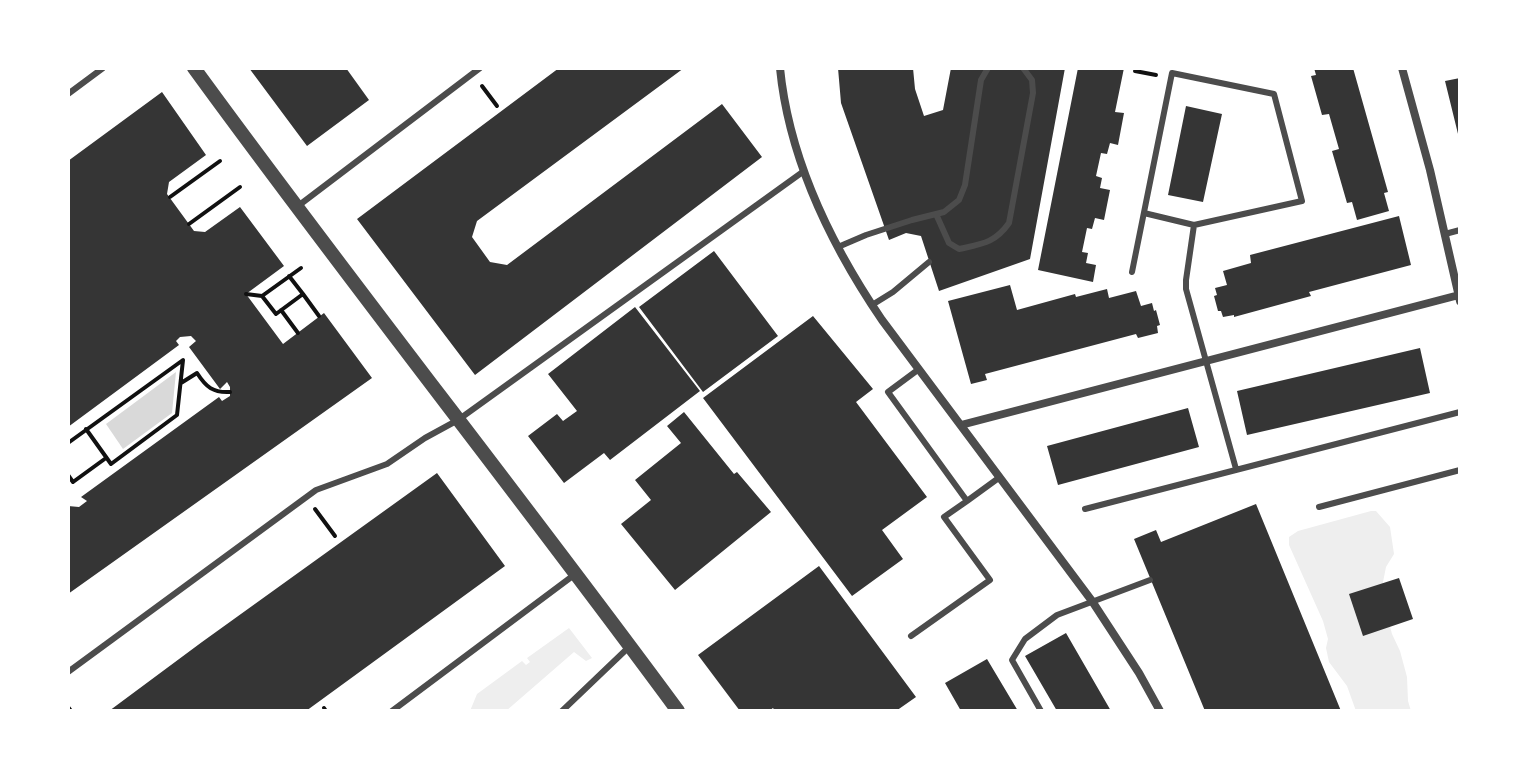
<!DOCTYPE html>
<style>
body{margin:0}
#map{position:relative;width:1528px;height:779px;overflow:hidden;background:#fff;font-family:"Work Sans",sans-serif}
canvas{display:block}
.frame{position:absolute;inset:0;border:70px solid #fff;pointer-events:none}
</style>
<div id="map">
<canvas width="1528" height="779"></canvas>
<div class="frame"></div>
</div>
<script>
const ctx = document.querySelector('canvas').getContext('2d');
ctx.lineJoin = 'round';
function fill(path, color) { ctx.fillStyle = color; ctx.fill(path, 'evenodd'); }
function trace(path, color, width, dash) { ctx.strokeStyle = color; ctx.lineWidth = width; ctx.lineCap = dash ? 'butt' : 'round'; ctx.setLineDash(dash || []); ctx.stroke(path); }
fill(new Path2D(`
 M1371,511H1376L1390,527L1394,554L1386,567L1381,592L1392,634L1400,651L1407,677L1408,701L1411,711H1356L1347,686L1329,662L1326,648L1328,639L1323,621L1289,545V537L1298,531Z
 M569,628L592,658L586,661L574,652L506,711H470L477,694L522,661L526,665L530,662L527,658Z`), '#eee');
fill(new Path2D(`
 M176,372L172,413L123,449L106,424Z`), '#d9d9d9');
fill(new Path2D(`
 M249,68H346L369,100L307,146Z
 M559,68H684L477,221L472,237L490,262L507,265L722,104L762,157L475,375L357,219Z
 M838,68H913L915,89L924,116L943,110L951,68H1065L1030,259L939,291L921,236L906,233L889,240L841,103Z
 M1078,68H1124L1115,112L1124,113L1118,145L1110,143L1107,154L1101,153L1096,176L1102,178L1100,188L1110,190L1104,220L1095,218L1092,229L1087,228L1082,252L1088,253L1086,263L1096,265L1093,282L1038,270Z
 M1314,68H1353L1388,192L1384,193L1389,211L1357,220L1352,202L1347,203L1332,151L1339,149L1329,114L1322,115L1311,76L1316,75Z
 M1460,78V138H1459L1445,81Z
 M162,92L206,155L169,182L167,194L194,231L205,232L240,207L284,266L246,294L283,344L324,313L372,378L68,594V506L79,507L87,501L81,497L219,397L222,401L230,396V387L227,382L220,389L189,347L196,341L191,336L180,337L176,341L179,345L68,427V161Z
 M1186,106L1222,114L1203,202L1168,195Z
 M1399,216L1411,265L1309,292L1311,296L1234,317V315L1223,317L1221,311H1218L1214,296L1217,295L1215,288L1227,285L1223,271L1251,263L1250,255Z
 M714,251L778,336L703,392L639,307Z
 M1010,285L1017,310L1075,294L1076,297L1107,289L1109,298L1136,291L1141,306L1152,303L1154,311L1156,310L1160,325L1157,326L1158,333L1138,338L1136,334L985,374L987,380L971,384L948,301Z
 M635,307L700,391L610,460L604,453L564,483L528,436L557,414L563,421L577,411L548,374Z
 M813,316L873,389L856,402L927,497L882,530L903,559L852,596L703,398Z
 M1420,348L1430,393L1247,435L1237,391Z
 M1188,408L1199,447L1058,485L1047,446Z
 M684,412L734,474L737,472L771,512L675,590L621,524L651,500L635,480L681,443L667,426Z
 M437,473L505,566L306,711H109L202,642Z
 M1256,504L1341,711H1205L1134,539L1156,530L1161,542Z
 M819,566L916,697L896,711H775L773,708L769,711H740L698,655Z
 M1399,578L1413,619L1363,636L1349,594Z
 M1066,633L1111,711H1057L1025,656Z
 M987,659L1018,711H961L945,683Z`), '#353535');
trace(new Path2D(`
 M1135,71L1156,75
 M482,86L497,106
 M170,197L220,161
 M189,224L240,187
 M289,276L303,294L276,314L262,296L301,268
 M246,294L262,296
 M303,294L319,316
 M281,310L298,333
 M181,383L197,373C206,387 213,393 230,392
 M68,443L183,360L177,415L111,464L86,429
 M68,475L73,482L106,458
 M315,509L335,536
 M68,707L71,711
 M324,708L326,711`), '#111', 4);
trace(new Path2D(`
 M68,94L103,68
 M298,206L480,68
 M1144,213L1194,225
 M936,214L949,243L959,249C982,244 995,243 1009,223L1033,93L1032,80L1023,68
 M1445,234L1460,230
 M838,247L866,235L912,220L944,212L959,200L965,185L981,80L988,68
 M1132,272L1172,73L1274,94L1302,201L1194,225L1186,280V289L1236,469
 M872,305L893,292L929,262
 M919,369L888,392L967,501L1000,477
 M1319,507L1460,470
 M1085,509L1460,412
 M911,636L990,580L944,517L967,501
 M68,672L316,490L387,464L425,438L458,420L804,171
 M392,711L574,575
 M562,711L630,646
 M1041,711L1012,660L1025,639L1057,615L1150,580`), '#4c4c4c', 6);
trace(new Path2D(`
 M780,68C789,160 831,245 882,320L1092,601L1139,673L1160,711
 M1402,68L1430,170L1460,301
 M961,425L1459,295`), '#4c4c4c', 8);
trace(new Path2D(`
 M194,68C352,285 519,495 678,711`), '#4c4c4c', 14);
</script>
